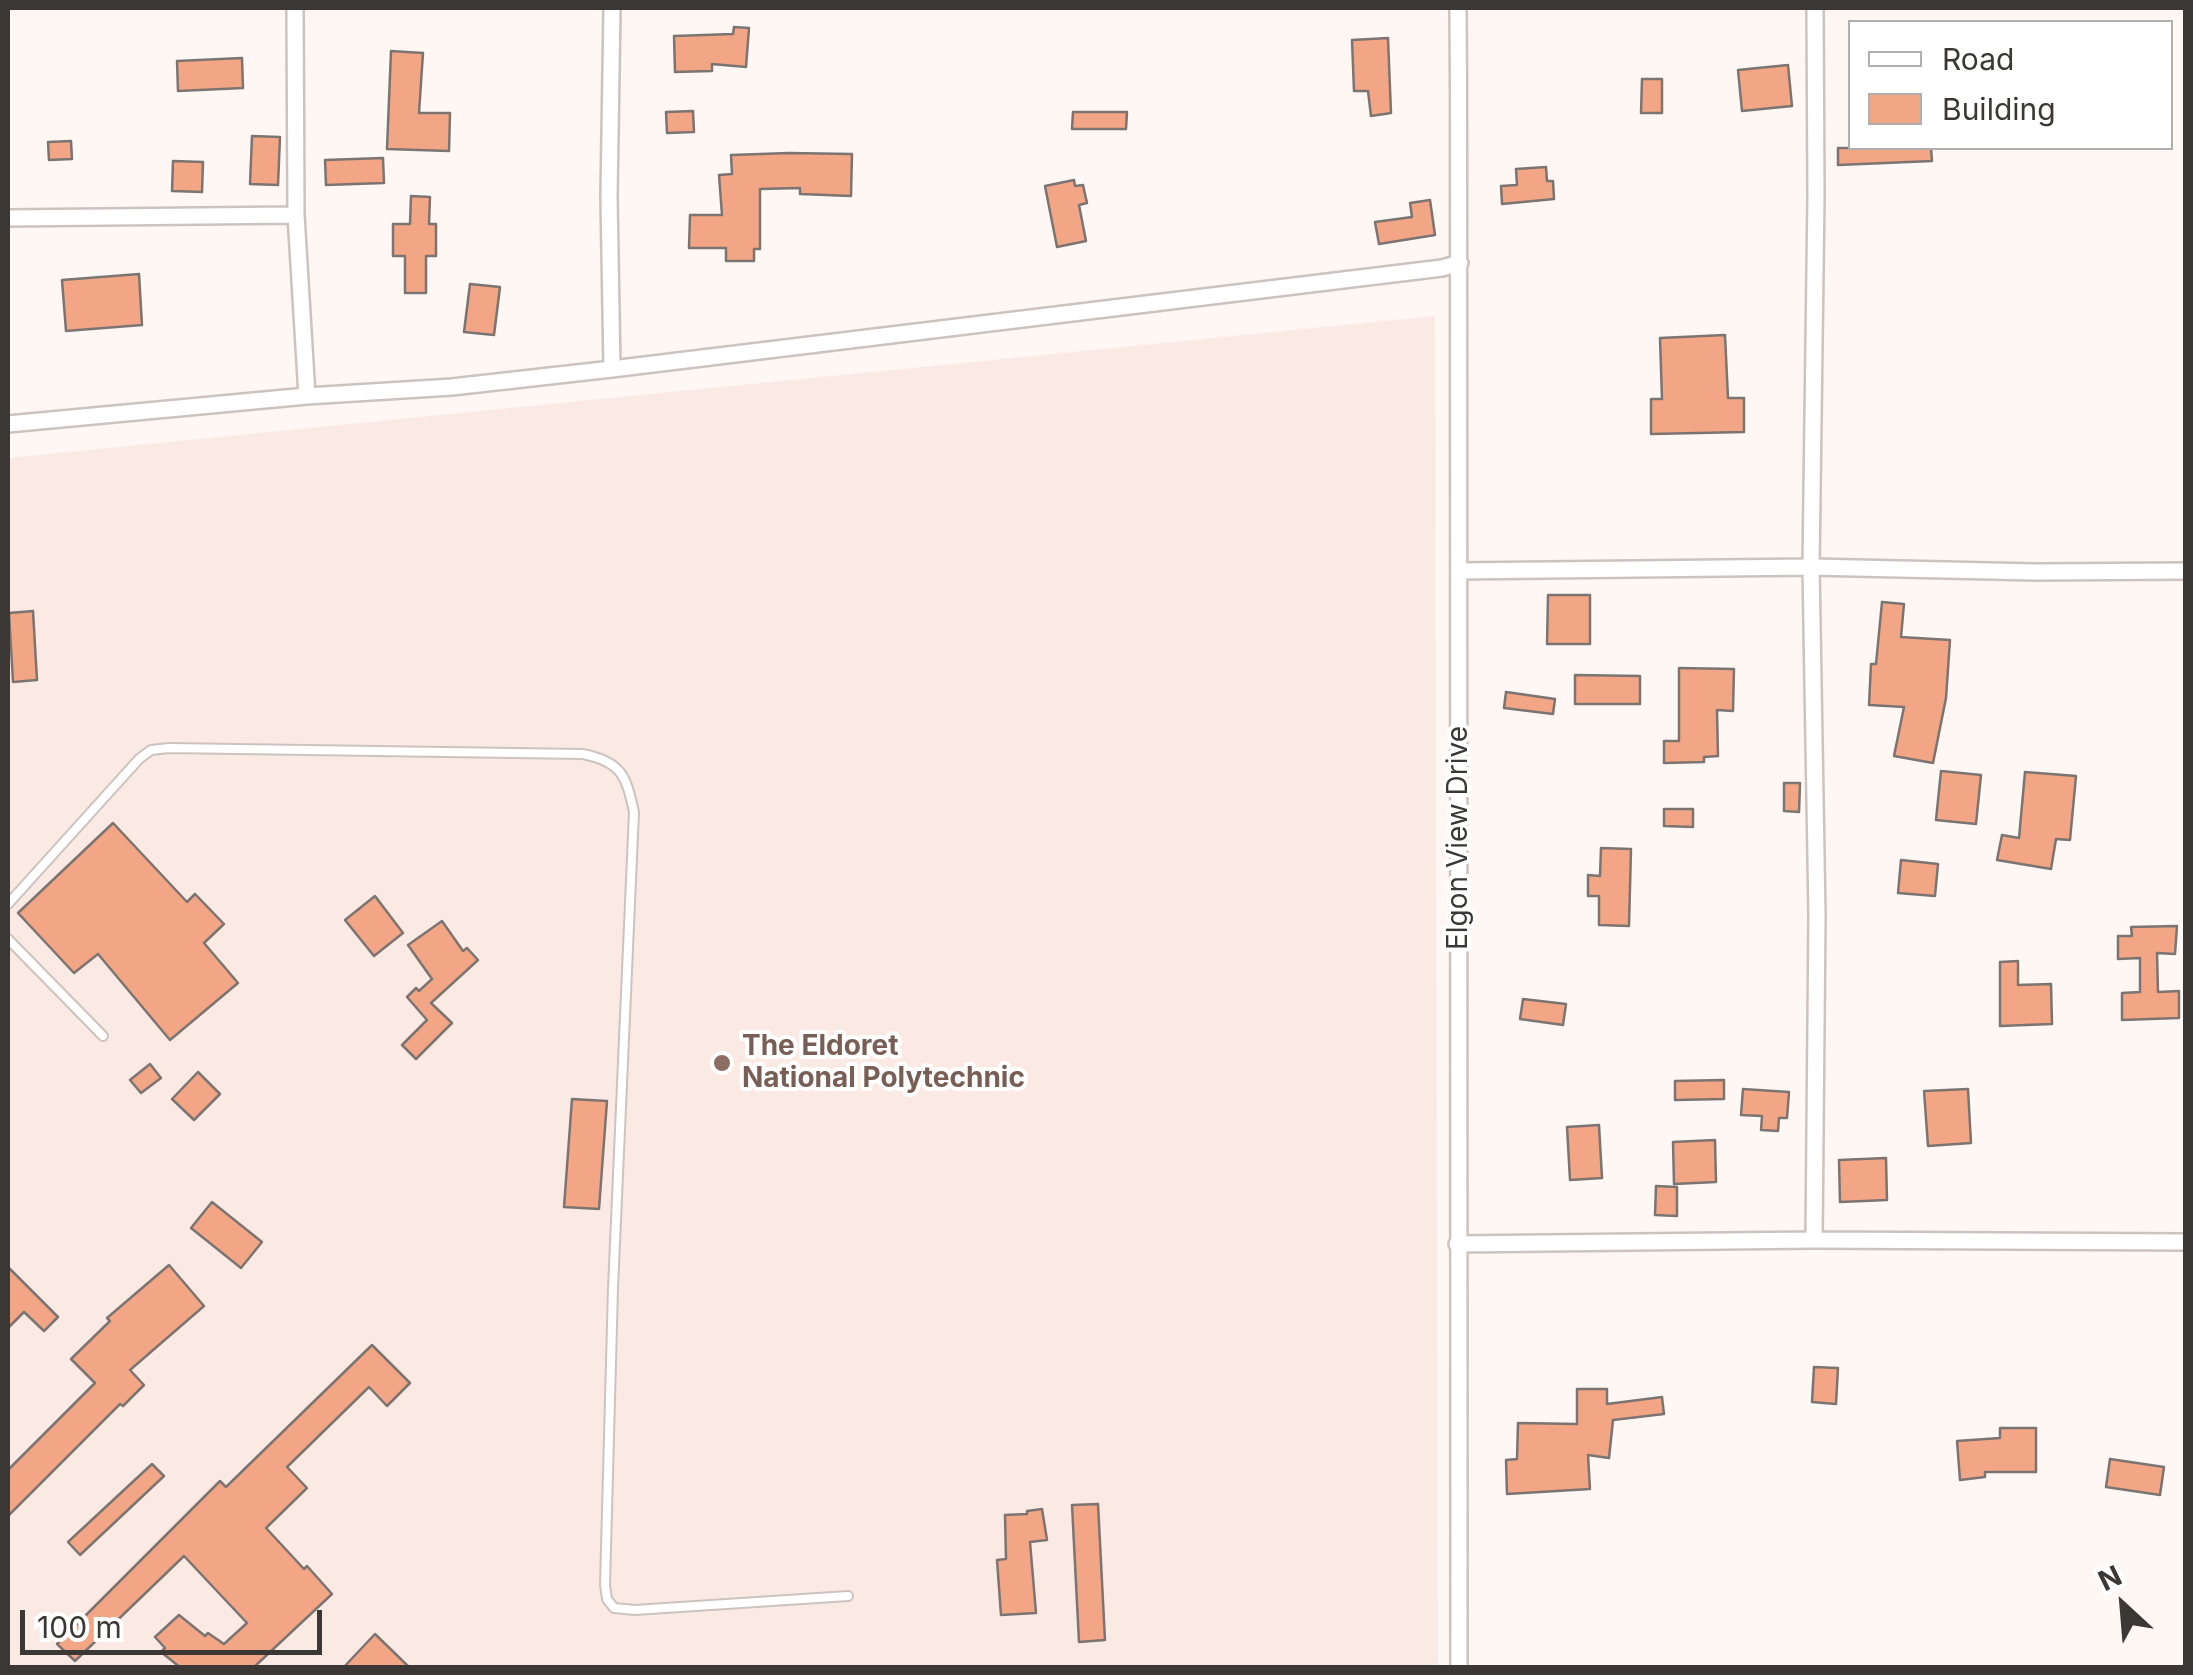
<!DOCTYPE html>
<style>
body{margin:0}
#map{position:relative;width:2193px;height:1675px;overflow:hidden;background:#fef7f4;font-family:Inter,sans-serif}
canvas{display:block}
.frame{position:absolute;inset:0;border:10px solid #3a3735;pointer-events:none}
.legend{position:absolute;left:1848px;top:20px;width:325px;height:130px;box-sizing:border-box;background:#fff;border:2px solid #b0afae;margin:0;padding:12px 18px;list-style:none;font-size:30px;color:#3a3735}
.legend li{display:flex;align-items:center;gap:20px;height:50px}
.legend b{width:50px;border:2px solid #b0afae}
.north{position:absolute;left:2073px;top:1555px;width:100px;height:100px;-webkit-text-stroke:8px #fff;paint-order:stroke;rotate:334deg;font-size:28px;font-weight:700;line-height:40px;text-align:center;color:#3a3735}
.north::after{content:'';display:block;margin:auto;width:35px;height:45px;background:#3a3735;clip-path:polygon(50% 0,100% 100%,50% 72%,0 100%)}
.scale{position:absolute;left:20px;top:1610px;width:302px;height:45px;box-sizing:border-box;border:5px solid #3a3735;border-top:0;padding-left:12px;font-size:30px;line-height:35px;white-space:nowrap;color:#3a3735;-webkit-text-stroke:8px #fff;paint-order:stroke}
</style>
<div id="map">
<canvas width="2193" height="1675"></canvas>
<div class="frame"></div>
<ul class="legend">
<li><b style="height:12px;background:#fff"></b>Road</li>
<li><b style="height:28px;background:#f3a686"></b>Building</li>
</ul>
<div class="north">N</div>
<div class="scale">100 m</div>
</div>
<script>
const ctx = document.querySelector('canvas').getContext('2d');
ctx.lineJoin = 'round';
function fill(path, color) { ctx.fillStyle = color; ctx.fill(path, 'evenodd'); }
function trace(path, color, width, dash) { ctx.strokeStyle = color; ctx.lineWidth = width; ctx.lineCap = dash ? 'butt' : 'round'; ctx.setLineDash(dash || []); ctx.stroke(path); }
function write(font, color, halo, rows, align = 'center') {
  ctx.font = font + ' Inter,sans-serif'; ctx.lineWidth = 8; ctx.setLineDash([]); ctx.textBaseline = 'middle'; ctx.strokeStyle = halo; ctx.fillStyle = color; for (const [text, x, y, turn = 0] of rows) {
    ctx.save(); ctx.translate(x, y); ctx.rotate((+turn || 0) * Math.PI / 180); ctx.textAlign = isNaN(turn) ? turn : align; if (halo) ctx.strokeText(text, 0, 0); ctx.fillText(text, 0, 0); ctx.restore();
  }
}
fill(new Path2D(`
 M1435,316L1438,1667L8,1668V458Z`), '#fbeae3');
const building = new Path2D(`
 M734,27L749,28L746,67L712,64V71L675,72L674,36L733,34Z
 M1388,38L1391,113L1371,116L1368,91H1354L1352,40Z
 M391,51L423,53L419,113H450L449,151L387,149Z
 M242,58L243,88L178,91L177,61Z
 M1788,65L1792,106L1742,111L1738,70Z
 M1642,79H1662V113H1641Z
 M693,111L694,132L667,133L666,112Z
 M1073,112H1127L1126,129H1072Z
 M252,136L280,137L278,185L250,184Z
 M71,141L72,159L49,160L48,142Z
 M1838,148H1931L1932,161L1838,165Z
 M789,153L852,154L851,196L800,194V188L760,189V249H754V261H726V248H689L690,215H722L719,175L732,174L731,155Z
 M383,158L384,183L326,185L325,160Z
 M173,161L203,162L202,192L172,191Z
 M1546,167L1547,181H1553L1554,199L1502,204L1501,186L1517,185L1516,169Z
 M1074,180L1075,186L1083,185L1087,203L1079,205L1086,241L1057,247L1045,186Z
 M411,196L430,197L429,224H436V256H426V293H405V256H393V224H410Z
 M1430,200L1435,235L1379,244L1375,222L1412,217L1410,203Z
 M139,274L142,325L66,331L62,280Z
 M470,284L500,287L494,335L464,332Z
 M1725,335L1728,398H1744V432L1651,434V399H1662L1660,338Z
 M1548,595H1590V644H1547Z
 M1882,602L1904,604L1901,637L1950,640L1946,698L1933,763L1894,756L1904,707L1869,705L1871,664H1876Z
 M33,611L37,680L13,682L9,613Z
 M1679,668L1734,669L1733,711L1717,710L1718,756L1704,757V762L1664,763V741H1679Z
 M1575,675L1640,676V704H1575Z
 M1506,692L1555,699L1553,714L1504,708Z
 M1941,771L1981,775L1976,824L1936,820Z
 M2025,772L2076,776L2070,840L2056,839L2051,869L1997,860L2002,835L2019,838Z
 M1784,783H1800L1799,812L1784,811Z
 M1664,809H1693V827L1664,826Z
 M113,823L187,902L195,894L224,924L204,943L238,983L170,1040L98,954L74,973L18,913Z
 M1601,848L1631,849L1629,926L1599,925V896H1588V875L1600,876Z
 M1901,860L1938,864L1935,896L1898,893Z
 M375,896L403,933L374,956L345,920Z
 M442,921L463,951L467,948L478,960L431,1003L452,1023L416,1059L402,1045L427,1020L407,997L416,988L419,991L432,979L408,945Z
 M2177,926L2175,954L2157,953L2158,992L2179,991V1018L2122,1020V993L2140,992V958L2118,959V936H2132L2131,927Z
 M2018,961V985L2051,984L2052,1024L2000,1026V962Z
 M1523,999L1566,1004L1563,1025L1520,1019Z
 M150,1064L161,1078L141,1093L130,1080Z
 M198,1072L220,1094L194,1120L172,1099Z
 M1724,1080V1099L1675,1100V1081Z
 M1743,1089L1789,1092L1787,1118H1779L1778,1131L1761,1130L1762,1116L1741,1115Z
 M1968,1089L1971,1143L1928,1146L1924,1091Z
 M572,1099L607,1101L599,1209L564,1207Z
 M1599,1125L1602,1178L1570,1180L1567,1127Z
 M1715,1140L1716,1182L1674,1184L1673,1142Z
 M1886,1158L1887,1200L1840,1202L1839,1160Z
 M1656,1186L1677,1187V1216L1655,1215Z
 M212,1202L262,1242L241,1268L191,1228Z
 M169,1265L204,1306L130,1370L144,1385L123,1406L120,1404L8,1516V1470L95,1383L71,1359L110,1321L107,1318Z
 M8,1267L58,1317L44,1331L24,1312L8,1328Z
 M372,1345L410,1383L387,1406L369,1387L287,1467L307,1488L266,1528L304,1569L307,1566L332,1594L253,1668H181L161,1652L165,1648L155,1637L179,1615L205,1636L208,1633L224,1644L247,1623L184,1556L75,1661L57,1644L220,1481L226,1487Z
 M1814,1367L1838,1368L1836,1404L1812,1402Z
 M1577,1389H1607V1404L1662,1397L1664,1414L1613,1420L1609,1458L1588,1455L1590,1489L1507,1494L1506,1460L1517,1459L1518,1423L1577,1424Z
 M2000,1428H2036V1472H1985V1477L1960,1480L1957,1441L2000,1438Z
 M2110,1459L2164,1467L2160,1495L2106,1487Z
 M152,1464L164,1476L80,1555L68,1542Z
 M1098,1504L1105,1640L1079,1642L1072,1505Z
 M1042,1509L1047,1540L1030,1542L1036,1613L1001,1615L997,1560L1006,1559L1005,1515L1027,1514V1511Z
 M375,1634L410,1668H343Z`);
fill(building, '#f3a686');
trace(building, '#7c7471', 2.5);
const service = new Path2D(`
 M8,904L139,759L151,750L169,748L583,754C622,762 626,776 634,812L613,1288L605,1585L607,1599L614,1608L635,1610L848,1596
 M8,939L103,1036`);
const minor = new Path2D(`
 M295,8L296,215L307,396
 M612,8L609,197L612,369
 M1458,8C1462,561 1456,1114 1459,1668
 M8,218L296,215
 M8,424L307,396L452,387L612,369L1442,268L1460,263
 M1459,571L1811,567L2035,572L2186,571
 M1814,1240L1817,915L1811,567L1816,196L1815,8
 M1457,1244L1814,1240L2186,1242`);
trace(service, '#ccc3bf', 12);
trace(minor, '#ccc3bf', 20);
trace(service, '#fff', 8);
trace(minor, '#fff', 15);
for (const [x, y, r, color] of [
 [722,1063,10,"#8d6e63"]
]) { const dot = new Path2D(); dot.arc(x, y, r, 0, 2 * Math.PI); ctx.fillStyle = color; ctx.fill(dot); trace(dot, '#fff', 4); }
write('28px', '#3a3735', '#fff', [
 ["Elgon View Drive",1459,838,-90]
]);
write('bold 28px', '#785e54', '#fff', [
 ["The Eldoret",742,1047],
 ["National Polytechnic",742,1079]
], 'left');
</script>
